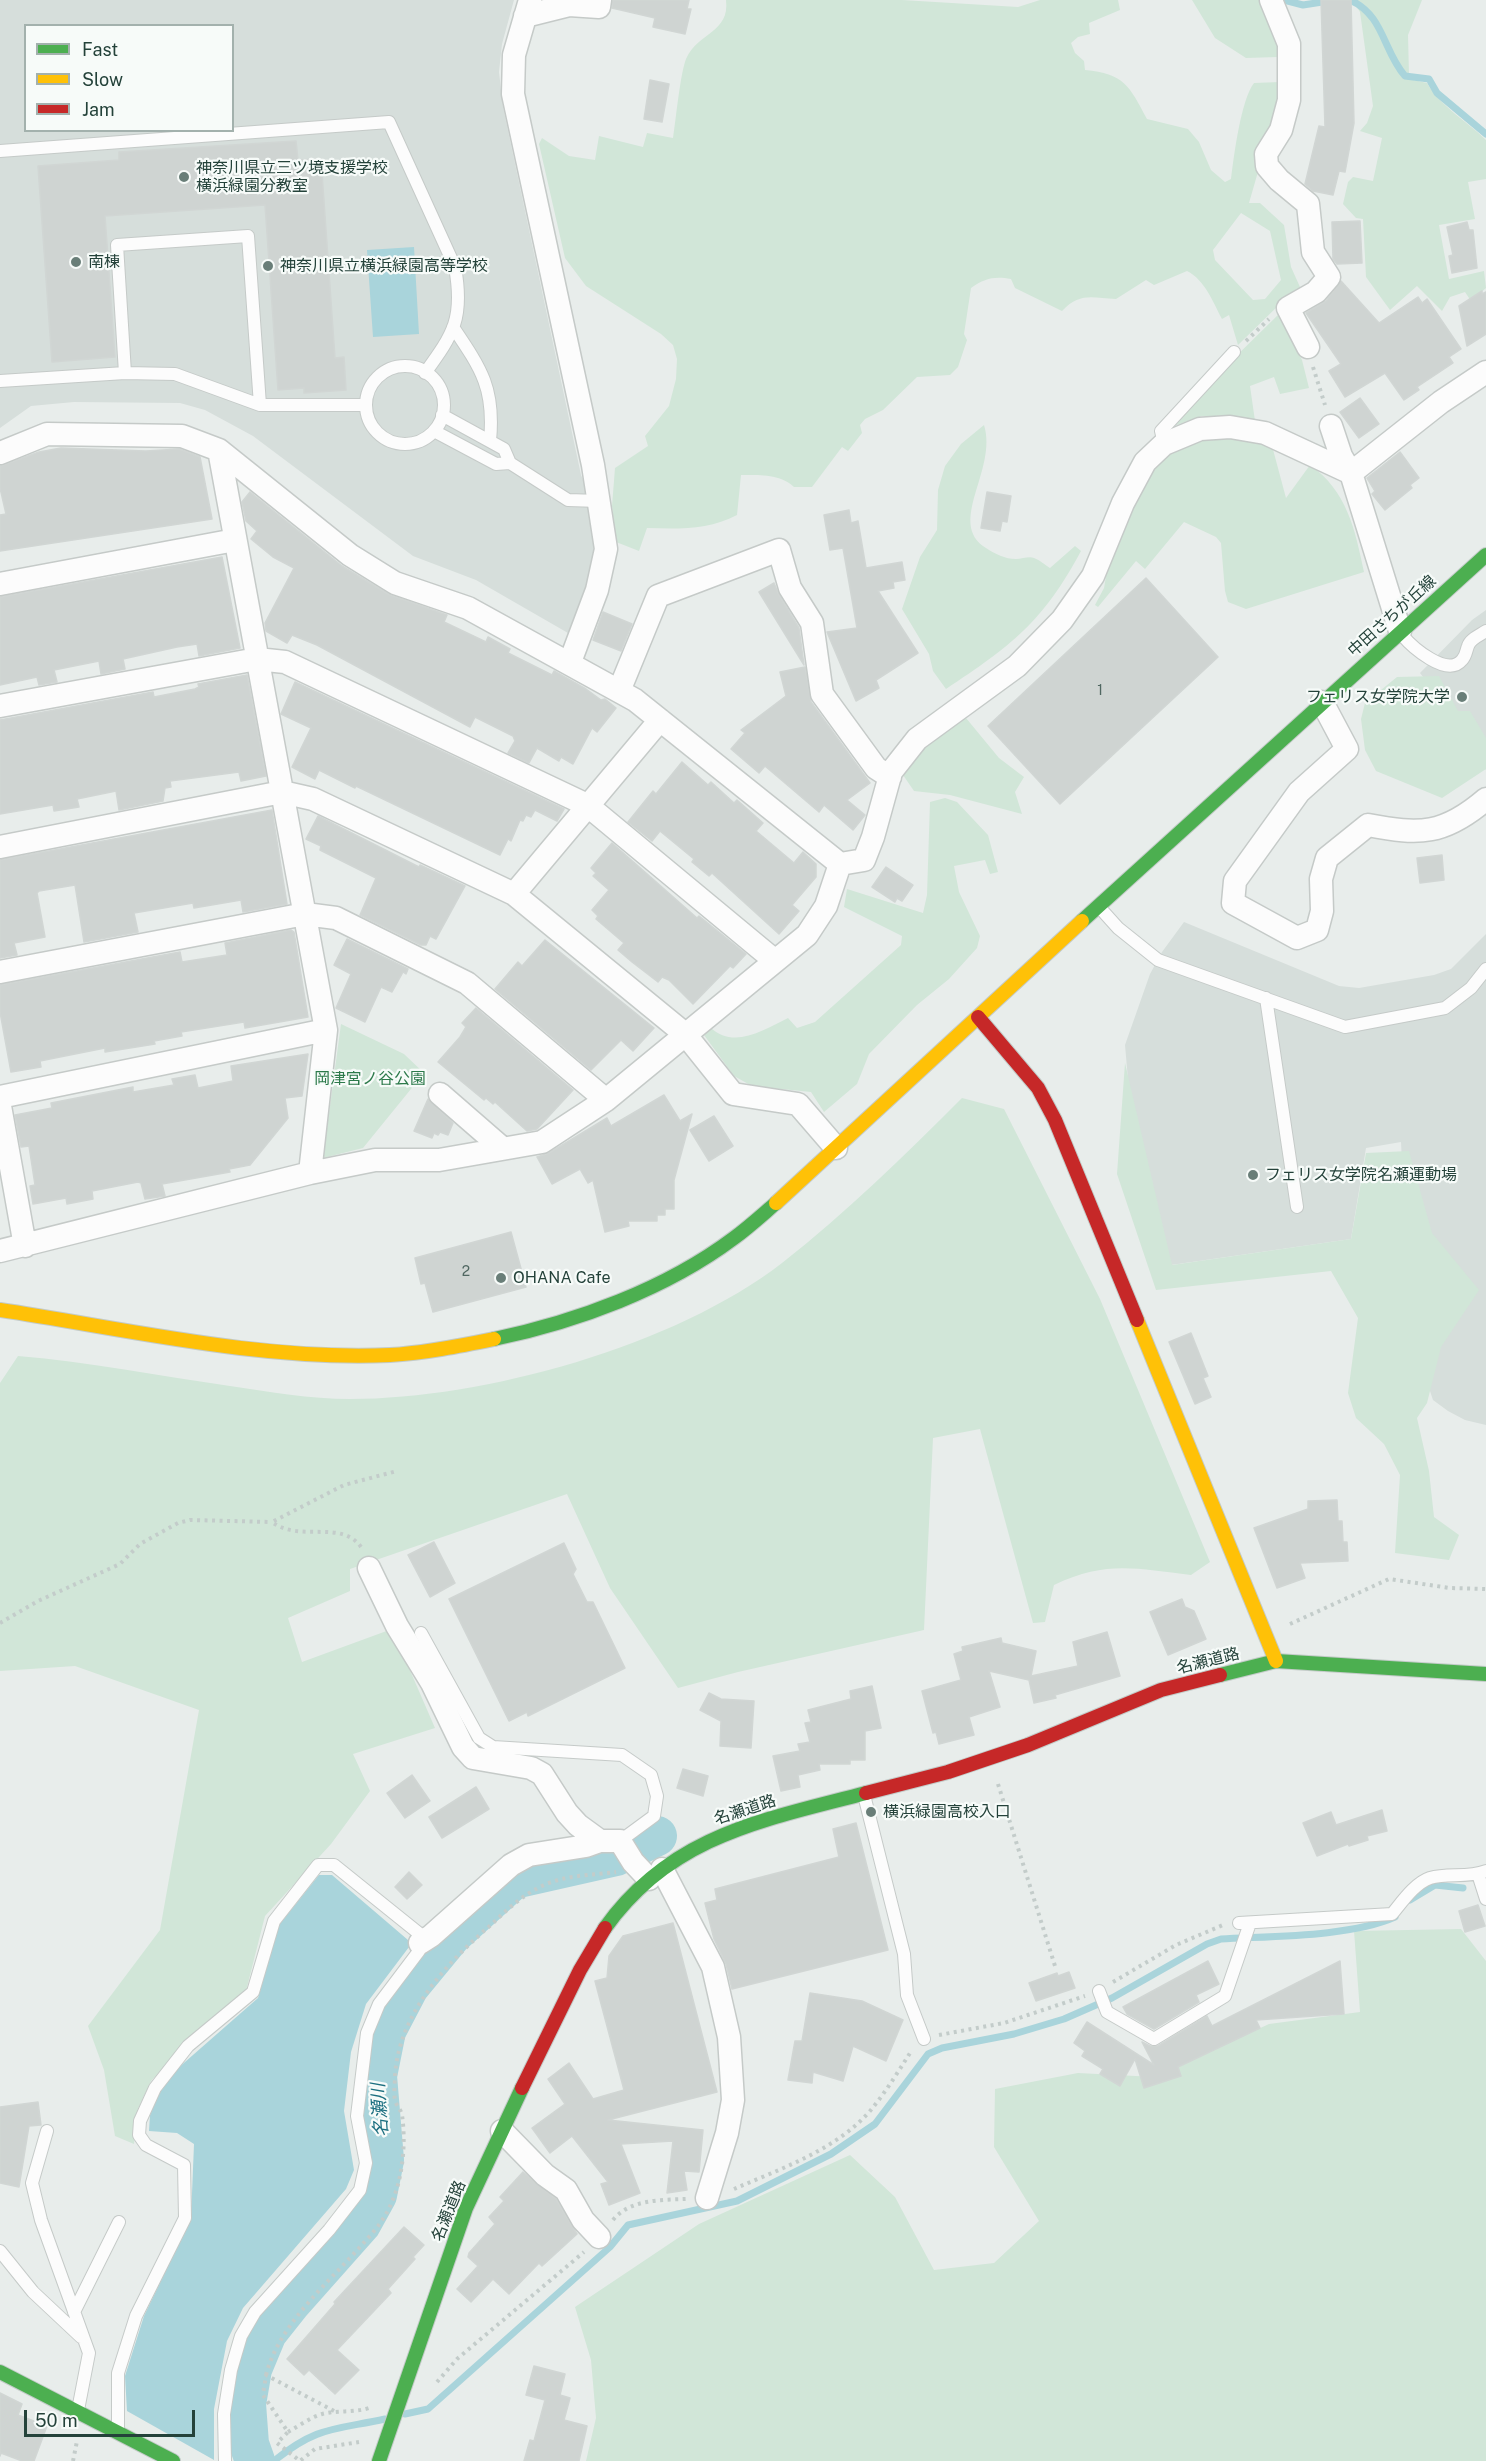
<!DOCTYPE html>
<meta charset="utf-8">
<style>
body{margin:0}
#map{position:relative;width:1486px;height:2461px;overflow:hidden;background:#e8edeb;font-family:"Public Sans",sans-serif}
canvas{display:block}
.legend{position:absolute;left:24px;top:24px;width:210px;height:108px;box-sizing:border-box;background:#f7fbf9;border:2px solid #a3b1ad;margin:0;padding:8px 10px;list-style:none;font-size:18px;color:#24423a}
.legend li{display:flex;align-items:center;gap:12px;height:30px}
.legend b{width:30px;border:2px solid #a3b1ad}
.scale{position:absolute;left:24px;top:2410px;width:171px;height:27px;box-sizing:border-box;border:3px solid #24423a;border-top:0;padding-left:8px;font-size:18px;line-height:21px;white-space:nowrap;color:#24423a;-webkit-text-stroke:4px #f7fbf9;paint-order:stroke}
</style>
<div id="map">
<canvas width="1486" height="2461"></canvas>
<ul class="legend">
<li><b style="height:8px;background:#4caf50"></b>Fast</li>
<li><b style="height:8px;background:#ffc107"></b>Slow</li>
<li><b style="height:8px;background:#c62828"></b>Jam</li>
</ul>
<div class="scale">50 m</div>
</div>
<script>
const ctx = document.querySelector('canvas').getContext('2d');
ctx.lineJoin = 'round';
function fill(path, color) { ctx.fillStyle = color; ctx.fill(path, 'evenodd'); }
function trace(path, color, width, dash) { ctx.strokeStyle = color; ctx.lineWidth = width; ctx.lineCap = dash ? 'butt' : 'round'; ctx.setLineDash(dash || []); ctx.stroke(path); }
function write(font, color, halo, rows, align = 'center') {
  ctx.font = font + ' "Public Sans","Noto Sans JP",sans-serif'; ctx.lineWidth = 4.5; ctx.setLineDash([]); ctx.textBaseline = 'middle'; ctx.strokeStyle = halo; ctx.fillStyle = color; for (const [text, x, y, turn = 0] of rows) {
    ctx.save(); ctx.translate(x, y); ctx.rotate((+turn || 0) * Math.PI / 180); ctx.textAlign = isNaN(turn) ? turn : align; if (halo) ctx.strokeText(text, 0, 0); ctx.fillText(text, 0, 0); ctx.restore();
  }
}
fill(new Path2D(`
 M0,0H514L502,44L499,72L503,107L581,475L592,500L596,527L590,583L568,633L476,580L413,556L253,436L205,410L180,403L74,402L31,406L0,428ZM26,26H232V130H26Z
 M1486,610V770L1457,721L1420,673L1472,620Z
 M1184,922L1339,986L1359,988L1434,975L1451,969L1486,934V1425L1465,1420L1448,1411L1433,1400L1427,1382L1404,1202L1401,1142L1366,1148L1351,1239L1171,1265L1132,1125L1125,1045L1150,974L1162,952Z`), '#d6dedb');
fill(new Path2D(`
 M726,0H902L1018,7L1040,0H1118L1120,10L1089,23L1090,34L1078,37L1071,43L1075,53L1084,61L1085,70C1124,74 1129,85 1147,119L1188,129L1199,142L1211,170L1225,182L1231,179C1234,155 1241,100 1254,83L1280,82L1283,85L1249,203H1260L1284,225L1291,267L1300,287L1298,295L1281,303L1238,345L1229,315L1222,319C1213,302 1205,280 1187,271L1154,285L1146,280L1116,299C1092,298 1080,292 1062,311L1015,288L1011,279C995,276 985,278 971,288L964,334L967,340L958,367L950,375L917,377L883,410L865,419L860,425L862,433L848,451L842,447L812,487H794C781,474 759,475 741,475L737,515C709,530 679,529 647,528L639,551L616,542L612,506L615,468L648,446L645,436L669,406L676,379L677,359L673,345L661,334L586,286L565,258L539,144L542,138L569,156L595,160L599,136L643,147L647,133L673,138C676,119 680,75 686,59C698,32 730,33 726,0ZM1241,213L1270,231L1281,280L1265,299L1253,300L1215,260L1213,250Z
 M1192,0H1266L1283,41L1278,57L1246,58L1215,38Z
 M1352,0H1422L1408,35L1409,75L1400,74L1405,78L1427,83C1441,107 1467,121 1486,140V179L1468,182L1475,219L1439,225L1449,279L1484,271L1486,288L1471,301L1465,292L1450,297L1442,311L1417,286L1390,310L1366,277L1363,219L1356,218L1343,204L1348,182L1353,177L1373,181L1382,138L1360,131L1367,123L1373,106L1360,12Z
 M1279,314L1302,360L1309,388L1280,394L1274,377L1250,386L1255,421L1202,416L1171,427L1224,368Z
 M984,425C998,470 946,523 986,548C995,554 1005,559 1016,559C1022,559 1029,556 1034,558C1040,560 1045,565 1050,568L1075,546L1081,551C1043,622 1011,646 946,689L933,671L929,654L902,609L920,557L937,530L938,490L945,466L961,444Z
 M1204,433L1271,442L1286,498L1310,465C1347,491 1355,529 1364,572L1246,609L1228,602L1225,591L1221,543L1216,537L1184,522L1145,569L1136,561L1098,607L1095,605L1104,588L1109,559L1123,519L1157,457Z
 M1439,676L1458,711H1470L1486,738V769L1442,798L1376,771L1365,750L1361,719L1365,703L1397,677Z
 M966,718L999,758L1024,777L1015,792L1022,814L950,795L914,791L903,775C923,748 937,734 966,718Z
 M945,798L957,802L988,835L998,872L990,874L985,860L954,866L959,892L980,936L977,948L949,979L917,1005L869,1054L857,1084L824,1112L811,1092L752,1086L734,1076L704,1035L710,1027C734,1050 763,1030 788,1018L797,1028L815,1022L901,945L902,936L844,907L847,889L923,913L927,895L930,802Z
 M341,1024L404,1054L424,1073L363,1148L323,1158Z
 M1125,1063L1172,1265L1351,1239L1366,1153L1409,1151L1432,1233L1479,1290L1441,1347L1427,1403L1417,1418L1429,1471L1434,1517L1459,1535L1449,1560L1395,1553L1400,1475L1384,1444L1356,1418L1348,1393L1358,1318L1331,1271L1156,1290L1117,1174Z
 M962,1098L1004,1109L1100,1299L1210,1562L1191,1575C1136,1569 1107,1560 1054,1585L1045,1622L1033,1623L980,1429L933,1438L924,1630L738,1672L678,1688L610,1588L567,1494L350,1569V1591L288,1618L302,1662L392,1629L435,1728L353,1754L370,1791L331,1844L265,1916L246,1991L184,2046L151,2081L137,2111L134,2144L115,2136L104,2070L88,2026L160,1930L199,1710L75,1666L0,1671V1383L18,1356C89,1362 160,1376 230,1386C270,1392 310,1399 350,1399C484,1399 675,1346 782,1263C846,1213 904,1156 962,1098Z
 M1461,1929L1486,1961V2461H586L596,2418L591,2360L575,2307L699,2224L850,2155L895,2197L934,2270L994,2263L1039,2221L994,2147L995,2089L1078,2073L1155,2077L1269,2024L1360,2012L1354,1931Z`), '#d1e6d8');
fill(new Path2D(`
 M414,247L419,334L373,337L367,250Z
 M319,1875H332L408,1940L409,1947L366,2004L351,2052L344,2111L354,2170L346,2189L243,2308L227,2341L214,2409V2460L127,2411L125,2376L144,2316L191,2218L194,2144L177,2133L149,2131L150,2115L158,2095L177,2069L258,1998L279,1925Z`), '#a9d4db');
trace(new Path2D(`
 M1284,0L1303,5L1335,0
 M1350,0C1384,15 1383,51 1405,76L1429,79L1437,93L1486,134
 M1410,1900L1435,1885L1463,1888
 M405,2414L428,2409L610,2247L628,2225L737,2201L831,2154L875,2124L928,2054L942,2048L1014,2034L1064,2019L1112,1998L1207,1944L1221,1939C1271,1936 1350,1937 1395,1917
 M274,2461C317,2426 334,2430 385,2419`), '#a9d4db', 7);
trace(new Path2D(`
 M255,2461L249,2444L246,2404L252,2369L267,2333L290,2304L361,2224L377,2195L384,2160L377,2076L386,2031L409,1987L451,1936L514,1879L616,1856L657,1836`), '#a9d4db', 40);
const building = new Path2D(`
 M613,0H689L687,9H691L685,34L653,27L655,18L612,8Z
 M1321,0H1351L1354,123L1345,172L1339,171L1333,195L1313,191L1305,184L1319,126L1325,127Z
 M650,80L669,84L662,122L644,119Z
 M296,141L298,160L321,159L335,358L344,357L346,390L304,393V388L278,390L265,205L105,216L115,357L52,362L38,166L119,160V152Z
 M1360,221L1362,263L1337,264L1333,259L1332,222Z
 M1467,222L1469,230H1473L1477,268L1452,273L1449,256L1453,255L1447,227Z
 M1341,281L1379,323L1418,297L1422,303L1427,299L1461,349L1449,357L1453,363L1417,387L1419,390L1404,400L1385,373L1345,397L1329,371L1341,364L1306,313L1326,301Z
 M1482,291V294L1486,292V334L1467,346L1459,306Z
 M1360,398L1379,424L1359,438L1340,412Z
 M61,448L146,451L179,449L200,457L212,519L0,551V515L6,514L0,488V466L39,452Z
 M1400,452L1419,478L1410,485L1412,488L1385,510L1372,494L1375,491L1367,478Z
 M250,492L342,566L388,594L447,615L444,622L486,642L488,637L510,649L508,653L552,675L554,671L586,689L601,700L605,699L616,708L597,732L592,728L573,764L561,757L559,761L537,748L529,763L508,753L515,741L513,736L475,717L470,727L317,645L292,635L287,643L266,631L265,623L294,568L273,557L251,539L257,531L246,521L242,502Z
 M987,492L1011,496L1007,522L1002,521L1000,531L981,528Z
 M849,510L851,523L858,521L866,568L902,562L905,580L893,582L894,588L878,591L918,653L876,680L879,688L856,701L827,632L857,628L843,548L830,550L824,515Z
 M222,557L240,648L199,656L197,644L177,647L123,659L125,669L101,674L99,661L54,670L57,682L39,685L37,677L0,685V597Z
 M1146,578L1218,657L1060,804L988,726Z
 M774,583L779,595L799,628L804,665L759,592Z
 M603,612L632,624L621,651L593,640Z
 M805,667L811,702L870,783L847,800L865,815L853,830L824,805L819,812L765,766L759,773L731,749L745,733L741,730L786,696L780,672Z
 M247,675L266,776L241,781L239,772L170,781L171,787L165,788L163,801L119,810L116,791L77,799L79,807L54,811L53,805L0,814V720L153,692L154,697L195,689L199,687L198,684Z
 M295,682L564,809L557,821L535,810L531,817L526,815L523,821L520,820L511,841L508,839L500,855L356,786L355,788L319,770L315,779L292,767L311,728L281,714Z
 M682,762L708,785L711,782L734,803L737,800L763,823L756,831L794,863L803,852L816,864V877L792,905L799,911L779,934L712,873L709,876L692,862L694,859L660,831L652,841L628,822L653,791L656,794Z
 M272,810L287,904L243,912L241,900L194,908L193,903L134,913L138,932L84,942L75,885L39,891L37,893L45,937L14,943L17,955L0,958V860Z
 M318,816L419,867L420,865L465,886L436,939L430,936L426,945H421L360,915L376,878L320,850L321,846L306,839Z
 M612,843L697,918L699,916L746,954L733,968L730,966L693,1004L669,980L662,977L658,982L632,962L618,950L624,943L596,919L598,916L592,910L609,890L593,876L596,873L591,868Z
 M1442,855L1444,880L1420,883L1417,858Z
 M886,867L913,885L902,901L897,898L895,902L872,887Z
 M291,930L294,932L308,1017L245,1028L244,1022L181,1032L182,1036L154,1041L155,1044L105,1052V1048L40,1061L41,1067L11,1072L0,1012V985L180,952L182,962L227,955L225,943Z
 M347,939L408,969L406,974L403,972L392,992L381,987L365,1022L336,1008L351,974L334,965Z
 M545,940L654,1028L633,1051L621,1040L591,1070L495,989L518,962L522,966Z
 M476,1008L573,1090L537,1129L527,1131L495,1102L493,1104L486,1098L484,1100L438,1062L460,1037L466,1027L462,1023Z
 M308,1054L302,1096L285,1098L288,1118L250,1165L229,1169L230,1172L162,1184L165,1196L145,1199L141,1183L138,1182L92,1191L93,1199L67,1204L66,1198L33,1204L30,1186L35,1185L29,1146L21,1147L15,1115L52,1108L51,1103L133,1087V1092L174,1085L172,1079L195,1075L198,1088L233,1081L231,1066Z
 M664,1095L680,1121L692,1114L674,1180V1209H665V1215H657V1221H628L629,1226L605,1232L593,1180L588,1183L580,1169L552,1184L537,1157L549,1153L607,1118L611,1126Z
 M428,1099L453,1123L448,1135L440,1132L438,1135L434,1133L432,1138L414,1131Z
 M714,1116L733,1146L709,1161L690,1130Z
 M511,1232L526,1287L433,1312L425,1283L421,1284L415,1258Z
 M1191,1333L1208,1376L1203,1378L1211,1397L1195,1404L1169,1342Z
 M1337,1500L1338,1521H1342L1343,1542H1347L1348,1561L1300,1563L1305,1578L1277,1588L1254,1528L1308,1509V1501Z
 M434,1542L455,1583L430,1597L408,1555Z
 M564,1543L576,1569L573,1574L587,1602H593L625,1668L528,1716L527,1712L509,1721L449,1599Z
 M1182,1599L1185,1607L1194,1611L1206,1639L1168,1655L1150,1612Z
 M1107,1632L1120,1676L1055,1695L1056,1698L1034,1703L1029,1680L989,1671L1000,1707L969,1717L974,1735L939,1744L936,1732L933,1733L922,1691L961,1680L954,1654L963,1651L962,1647L1001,1638L1002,1643L1036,1651L1031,1676L1078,1666L1073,1642Z
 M872,1686L881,1728L865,1731V1760H850V1764H819L820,1770L798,1775L800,1787L781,1791L773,1756L800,1751L798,1744L810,1742L805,1723L811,1722L808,1710L851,1699L850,1691Z
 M709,1693L721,1699L754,1701L751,1748L720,1746L721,1721L700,1710Z
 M683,1769L708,1776L703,1796L677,1788Z
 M412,1775L430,1801L405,1818L387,1793Z
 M476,1787L489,1809L442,1838L429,1817Z
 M1382,1810L1387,1831L1367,1836L1368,1840L1349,1846L1348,1844L1317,1856L1303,1823L1331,1812L1336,1825Z
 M856,1823L888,1950L732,1989L726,1964L714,1939L705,1903L717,1900L715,1889L839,1857L833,1829Z
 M409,1872L422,1885L407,1899L395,1887Z
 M1478,1905L1485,1926L1465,1932L1459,1911Z
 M673,1923L717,2092L608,2120L703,2130L699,2172L684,2171L687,2190L667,2193L673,2141L621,2144L640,2193L609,2205L601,2184L608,2182L572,2136L550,2153L532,2128L565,2104L548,2079L569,2063L593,2099L624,2090L595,1981L607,1978L609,1956L623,1936Z
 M1208,1961L1219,1984L1196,1995L1199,2002L1154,2029L1127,2014L1123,2007Z
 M1340,1961L1344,2014L1256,2020L1260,2028L1178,2067L1181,2076L1144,2088L1135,2059L1120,2086L1100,2074L1103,2069L1082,2056L1085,2051L1074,2043L1087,2022L1154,2065L1142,2042L1150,2046H1158L1207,2016L1212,2026Z
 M1069,1972L1075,1988L1036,2001L1029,1983L1057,1973L1058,1976Z
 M810,1993L862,2001L903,2020L886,2061L853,2046L843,2081L813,2072L812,2083L788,2080L795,2041H802Z
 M38,2102L41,2125L29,2126L19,2187L0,2183V2107Z
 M523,2172L556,2199L577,2234L542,2266L539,2263L509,2294L493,2279L471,2302L457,2289L478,2266L468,2257L469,2253L495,2224L489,2217L504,2201L500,2197Z
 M404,2227L424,2245L413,2257L415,2259L388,2289L391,2293L337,2350L359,2370L335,2394L309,2370L304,2375L287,2359L335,2304L334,2302Z
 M534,2366L565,2374L560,2395L570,2398L564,2420L587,2426L579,2461H524L530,2440L534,2441L545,2400L526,2395Z
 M0,2393L22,2404L18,2415L47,2426L34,2461H22L1,2453L0,2456Z`);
fill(building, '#cfd4d2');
trace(building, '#d1d6d4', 1.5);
const lane = new Path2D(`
 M0,151L389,122L455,267C464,318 454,333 425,373
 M453,327C482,370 495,389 490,441
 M366 405a39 39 0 1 1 78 0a39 39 0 1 1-78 0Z
 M125,373L117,245L248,236L260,405
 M0,381L125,373L175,374L260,405H366
 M442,415L504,449L510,463
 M434,431L496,464L510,463L568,500L599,501
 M1164,444L1161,431L1234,352
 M1402,635C1412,647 1447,678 1462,660C1466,656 1466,651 1468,646C1470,639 1480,635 1486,631
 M1100,908L1118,928L1158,960L1345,1027L1445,1008L1471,988L1486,969
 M1266,998L1297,1207
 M421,1633L479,1738L493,1747L622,1755L651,1775L657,1796L654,1816L620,1841
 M864,1795L904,1954L907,1995L924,2039
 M1478,1874L1486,1899
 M1239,1923L1392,1914C1402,1902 1415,1883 1430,1878C1448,1873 1468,1878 1486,1871
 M1099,1991L1107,2012L1154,2039L1225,1996L1250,1923
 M47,2131L32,2183L41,2220L89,2353L78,2410
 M0,2251L33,2292L81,2337
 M74,2312L119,2222
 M118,2428V2373L136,2316L185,2218L184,2165L146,2145L139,2135L140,2121L155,2088L188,2046L253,1992L274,1921L318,1865H334L421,1935L419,1951L379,2004L367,2033L357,2116L366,2163L360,2190L329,2230L255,2312L241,2336L231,2370L224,2414L225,2461`);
const street = new Path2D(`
 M530,0L514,55L513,94L593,465L606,549L597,590L570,662
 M1271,0L1289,44V100L1281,130L1266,154L1267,166L1279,180L1308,204L1313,252L1329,277L1316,292L1288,308L1308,347
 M525,16L569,5L599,7L600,0
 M1331,426L1341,456L1351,473L1400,631
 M219,450L326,1030L310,1173
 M0,453L47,434L182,436L219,450L350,555L395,583L468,608L635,700L840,864
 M1351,473L1441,402L1486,372
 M0,584L235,540
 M619,691L658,596L779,550L790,588L812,623L822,694L876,768L890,777
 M1322,702L1347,749L1299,792L1235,881L1233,903L1297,938L1317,930L1322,911L1321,879L1327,858L1368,825C1420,835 1444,835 1486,799
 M0,706L257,659L285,662L587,805L774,960
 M0,847L282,792L313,799L514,894L685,1034L733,1094L798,1104L836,1148
 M514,894L660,720
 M0,972L305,914L336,918L467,983L606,1100
 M440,1094L501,1147
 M0,1097L326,1030
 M0,1106L25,1246
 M0,1251L310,1173L375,1160H439L542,1142L606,1100L807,935L826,906L840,864L864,860L873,837L891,772L917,739L1017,666L1062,620L1093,576L1123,503L1145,462L1164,444L1200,429L1230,427L1265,433L1351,473
 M369,1568L397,1626L432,1683L463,1747L473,1758L531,1768L542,1774L567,1813L578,1825L600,1841
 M662,1869L713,1967L729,2037L733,2100L727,2133L707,2198
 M420,1943L431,1936L511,1865L529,1855L586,1846L600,1841H620L633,1862L649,1879
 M502,2131L545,2175L566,2190L583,2220L599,2237`);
const fast = new Path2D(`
 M1082,921L1486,555
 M494,1339C576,1322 666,1289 734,1238C749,1227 762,1215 776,1203
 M1220,1675L1276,1661L1486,1674
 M605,1928C671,1835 764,1820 866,1793
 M0,2372L173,2461
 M379,2461L466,2208L522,2088`);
const slow = new Path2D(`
 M776,1203L1082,921
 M0,1310C126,1329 262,1361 390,1355C425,1353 460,1346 494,1339
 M1137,1320L1276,1661`);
const jam = new Path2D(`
 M978,1017L1038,1088L1055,1120L1137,1320
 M866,1793L948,1772L1028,1745L1161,1690L1220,1675
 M522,2088L580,1970L605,1928`);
trace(lane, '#c5cac8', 14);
trace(street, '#c5cac8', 25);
trace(fast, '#c3cbc8', 16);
trace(slow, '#c3cbc8', 16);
trace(jam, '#c3cbc8', 16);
trace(new Path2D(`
 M1246,341L1269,319
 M1313,367L1325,405
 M361,1547C341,1519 300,1543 272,1522L344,1485L397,1471
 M0,1623L38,1601L120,1564L140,1544L178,1523L190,1520L272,1522
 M1290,1624L1389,1579L1450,1588L1486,1589
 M998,1784L1055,1966
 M1113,1982L1176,1945L1223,1925
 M939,2035L1004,2023L1085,1996
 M734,2189C780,2169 836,2150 870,2111C886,2092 899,2070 912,2050
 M613,2220C630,2199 661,2200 686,2199
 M266,2375C279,2325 325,2286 359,2248C371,2235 384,2221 391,2204C403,2178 406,2143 402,2115C401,2110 398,2108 396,2103C393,2096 395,2083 395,2076C399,2012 448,1962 493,1923C509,1908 524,1894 544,1885C566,1875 593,1875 616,1872
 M437,2382L457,2359L584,2252
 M334,2411L266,2375L263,2395L288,2432L277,2443L300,2461L315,2449L359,2442
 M288,2432C299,2426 311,2417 322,2414C338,2410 353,2413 369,2408
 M73,2461L77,2441`), '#c3ccca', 4, [3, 4.5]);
trace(lane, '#fcfcfc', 12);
trace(street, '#fcfcfc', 22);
trace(fast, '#4caf50', 14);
trace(slow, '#ffc107', 14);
trace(jam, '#c62828', 14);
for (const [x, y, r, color] of [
 [184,177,6,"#697e78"],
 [76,262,6,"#697e78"],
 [268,266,6,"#697e78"],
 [1462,697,6,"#697e78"],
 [1253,1175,6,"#697e78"],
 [501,1278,6,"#697e78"],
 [871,1812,6,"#697e78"]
]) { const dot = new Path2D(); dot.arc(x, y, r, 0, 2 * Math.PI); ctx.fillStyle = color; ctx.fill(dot); trace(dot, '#f7fbf9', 2); }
write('14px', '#506761', null, [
 ["1",1100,691],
 ["2",466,1272]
]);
write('16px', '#24423a', '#f7fbf9', [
 ["神奈川県立三ツ境支援学校",196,168],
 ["横浜緑園分教室",196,186],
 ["南棟",88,262],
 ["神奈川県立横浜緑園高等学校",280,266],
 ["フェリス女学院大学",1450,697,"right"],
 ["フェリス女学院名瀬運動場",1265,1175],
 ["OHANA Cafe",513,1278],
 ["横浜緑園高校入口",883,1812]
], 'left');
write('16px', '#24423a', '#f7fbf9', [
 ["中田さちが丘線",1392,616,-42],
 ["名瀬道路",1208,1661,-14],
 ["名瀬道路",745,1810,-18],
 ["名瀬道路",449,2211,-68]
]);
write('16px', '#2d7a4b', '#f7fbf9', [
 ["岡津宮ノ谷公園",370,1079]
]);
write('italic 18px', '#1c6f80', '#f7fbf9', [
 ["名瀬川",380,2110,-94]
]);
</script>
